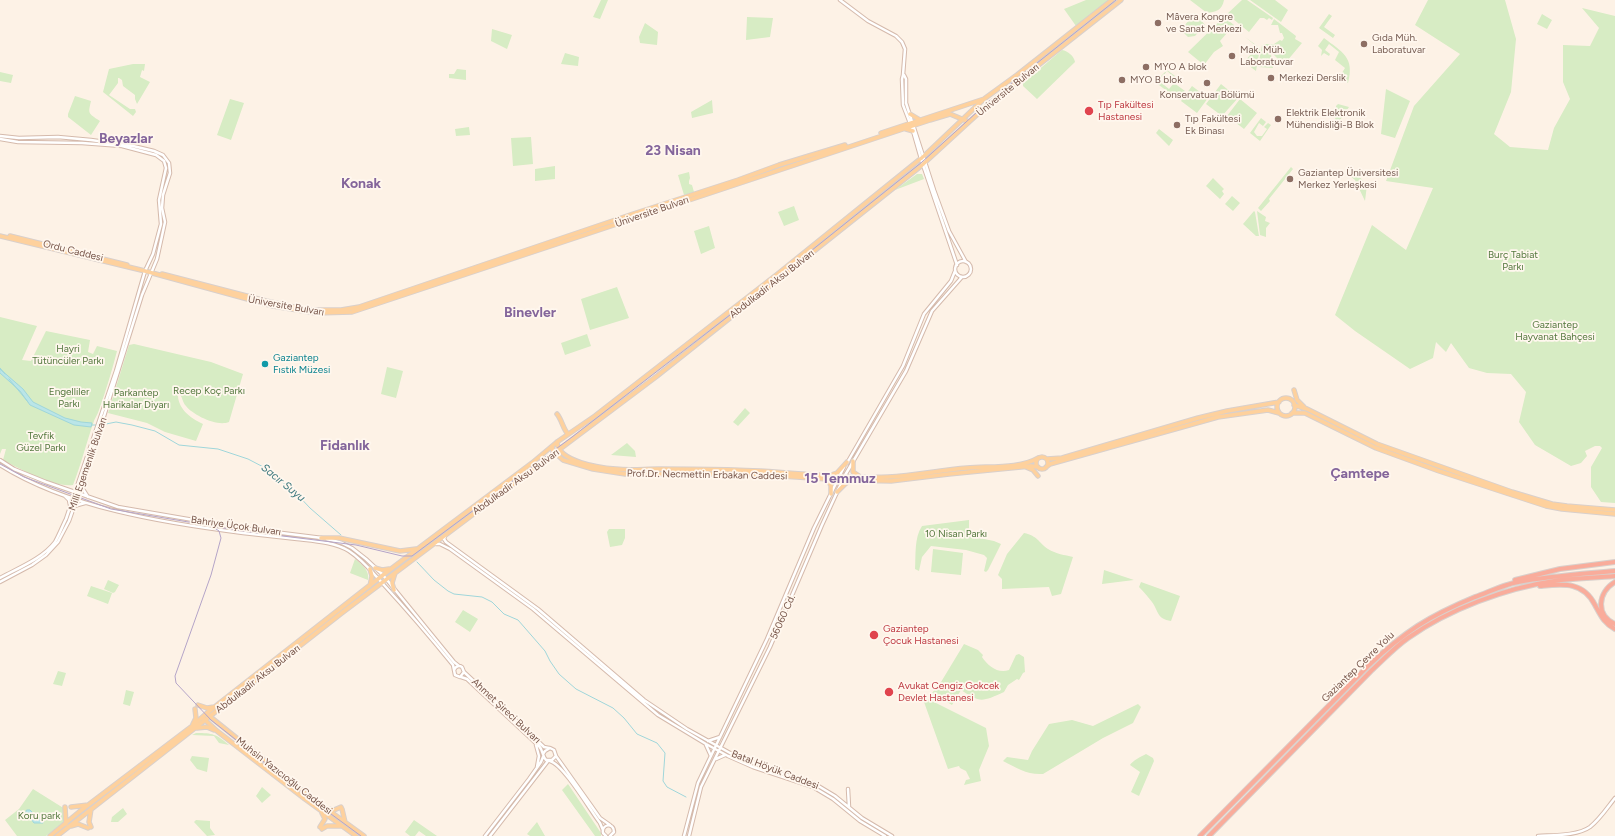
<!DOCTYPE html>
<meta charset="utf-8">
<style>
body{margin:0}
canvas{display:block;background:#fdf2e6}
</style>
<canvas width="1615" height="836"></canvas>
<script>
const ctx = document.querySelector('canvas').getContext('2d');
ctx.lineJoin = 'round';
function fill(path, color) { ctx.fillStyle = color; ctx.fill(path, 'evenodd'); }
function trace(path, color, width, dash) { ctx.strokeStyle = color; ctx.lineWidth = width; ctx.lineCap = dash ? 'butt' : 'round'; ctx.setLineDash(dash || []); ctx.stroke(path); }
function write(font, color, halo, rows, align = 'center') {
  ctx.font = font + ' Figtree,sans-serif'; ctx.lineWidth = 3.5; ctx.setLineDash([]); ctx.textBaseline = 'middle'; ctx.strokeStyle = halo; ctx.fillStyle = color; for (const [text, x, y, turn = 0] of rows) {
    ctx.save(); ctx.translate(x, y); ctx.rotate((+turn || 0) * Math.PI / 180); ctx.textAlign = isNaN(turn) ? turn : align; if (halo) ctx.strokeText(text, 0, 0); ctx.fillText(text, 0, 0); ctx.restore();
  }
}
fill(new Path2D(`
 M601,0H608L600,19L593,17Z
 M1086,0H1109L1076,26L1064,9Z
 M1190,0H1224C1222,11 1215,12 1207,13Z
 M1242,0H1247L1273,18L1272,20L1269,18L1267,20L1264,18H1260L1249,32L1227,14Z
 M1250,0H1275L1288,10L1281,22Z
 M1428,0H1505L1516,39L1511,92L1494,134L1510,147L1548,150L1554,128L1570,99L1563,82V45L1590,46L1599,28L1582,8L1615,16V503L1601,502L1591,487V467L1602,448L1600,446H1595L1585,451L1587,456L1581,463L1571,466L1535,445L1519,422L1526,392L1511,374L1487,373L1469,368L1451,343L1446,352L1436,342L1433,358L1410,369L1355,331L1335,315L1372,225L1406,250L1433,188L1386,181L1414,106L1460,54L1415,25Z
 M1195,13L1205,25L1195,36L1188,37L1183,32L1184,26Z
 M1329,14L1332,16L1324,27L1335,35L1333,38L1319,28Z
 M1542,14L1552,20L1547,29L1537,24Z
 M747,17L773,18L770,37L746,40Z
 M1224,17L1234,25L1220,41L1223,46L1214,52L1204,65L1188,52Z
 M1274,19L1296,36L1295,39L1302,43L1282,67L1279,60L1263,44H1274L1280,40L1282,41L1284,38L1282,33H1280L1278,25H1271Z
 M645,23L658,32L657,45L640,43L639,37Z
 M492,29L512,35L507,49L491,41Z
 M1245,37L1260,48L1256,71L1244,62L1252,53L1251,52L1256,46Z
 M1324,38C1342,52 1355,57 1348,83L1340,76L1345,68L1335,60L1339,52L1329,44L1325,50L1330,54L1329,56L1324,53L1321,56L1322,50L1318,46Z
 M1262,45L1271,54L1273,68L1258,67Z
 M1062,50C1068,51 1074,56 1075,62L1037,99L1023,86V83Z
 M565,53L579,57L578,66L561,64Z
 M133,64H145L144,71L142,70L140,77L150,82L137,104L135,99V95L123,86L122,80L119,78H118V83L109,95L130,109H135L136,112L133,116L103,92L109,69Z
 M457,69L466,70V80L449,78V74H454Z
 M1167,70L1175,76V78L1173,79L1174,77L1167,71L1159,81L1169,89L1174,83L1185,91L1179,100L1155,82Z
 M0,72L13,75L11,83L0,81Z
 M1221,84L1238,98L1222,116L1206,104Z
 M1192,86L1208,98L1197,113L1181,101Z
 M1386,89L1410,101L1395,138L1381,134Z
 M75,96L91,101C88,114 88,113 100,121L91,135L68,117V114Z
 M230,99L244,103L231,140L217,135Z
 M1240,99L1257,113L1244,129L1227,116Z
 M712,100L713,113L692,118L691,112Z
 M1338,104L1349,107L1338,123H1335L1336,106Z
 M1261,118L1266,122L1263,126L1259,123L1254,132L1257,136H1262L1267,129L1264,127L1268,123L1271,125L1260,141L1250,133Z
 M469,127L470,135L456,136L455,129Z
 M1159,129L1173,140L1169,146L1156,133Z
 M531,137L533,164L513,166L511,138Z
 M555,166V179L535,181V169Z
 M1291,167L1293,169L1269,199L1270,201L1261,211L1258,208Z
 M1354,171L1367,185L1365,201L1355,180L1350,176Z
 M689,172L690,178L689,181V184L692,185L694,192L684,195L678,175Z
 M917,174H922L924,179L895,190Z
 M1213,178L1224,189L1222,191L1224,194L1220,199L1206,186Z
 M1232,196L1240,203L1233,211L1225,204Z
 M794,206L799,220L784,226L778,212Z
 M1254,211L1255,212L1259,236H1256L1243,224Z
 M1257,211L1266,217L1265,221L1270,223L1266,228V237L1260,235Z
 M709,226L715,248L701,254L694,231Z
 M617,287L629,318L590,330L581,299Z
 M0,317L37,326L22,360L31,361L46,331L90,340L88,352L93,354L97,346L117,351C112,371 106,390 99,410C98,414 94,419 93,424C86,444 81,465 73,485C55,488 20,469 3,460L6,449H2L0,454Z
 M587,334L591,346L565,355L561,343Z
 M134,344L211,362L243,374L229,422C217,427 193,415 186,406C182,402 183,396 178,393C177,408 190,418 203,424L196,441L165,432L147,423L108,413L129,345Z
 M387,367L403,371L396,398L381,394Z
 M745,408L750,413L738,426L733,422Z
 M627,443L635,451L636,457L611,455Z
 M969,520V536L994,541L1001,544L988,570L986,572L984,571L987,558L984,555L966,550L931,546L922,557L919,571L915,569C916,555 914,538 922,526Z
 M609,529H625V538L622,545L610,547L607,532Z
 M1024,533C1038,536 1038,542 1048,549C1056,554 1065,555 1073,557L1061,594L1052,596L1049,587L1002,589V579L998,575L1007,554Z
 M933,549L963,553L961,575L931,572Z
 M355,559C362,564 370,571 368,580L350,573Z
 M1104,570L1134,580L1102,584Z
 M108,580L119,585L115,592L113,593L104,589Z
 M1141,582L1180,596L1171,621C1157,619 1159,612 1152,602C1148,597 1144,592 1139,587Z
 M91,586L112,593L108,604L87,596Z
 M463,610L478,619L470,632L455,622Z
 M964,644L978,650L983,655L982,657C988,666 998,674 1009,670L1016,655L1019,654L1024,657L1025,672L1023,673L1019,680L1017,679L1008,685L1004,692C982,702 980,703 961,690L952,705L932,693L941,682Z
 M58,671L66,673L62,686L53,684Z
 M126,690L134,692L130,706L123,704Z
 M928,699L986,728L989,746L979,770L981,781L964,785L966,780L970,779L966,771L960,768L959,766L948,769L924,702Z
 M1138,704L1141,707L1133,723L1103,738L1043,774C1027,775 1017,768 1003,761L1007,757L1028,760L1032,751L1049,724L1072,720L1093,726Z
 M196,733C213,733 216,734 229,745L219,743L214,736L192,735Z
 M1146,754L1153,758L1154,761L1139,796L1131,792L1140,772L1130,765C1132,761 1142,756 1146,754Z
 M192,756L209,758L207,772L197,769L190,760Z
 M568,784L601,833V836H595L562,790Z
 M262,787L271,795L262,803L256,796Z
 M33,789L65,809L66,812L64,822L46,836H17L5,820L19,809Z
 M123,808L127,814L118,822H111L112,817Z
 M196,820L210,821V828L215,835L207,836L194,822Z
 M414,820L437,836H426L419,831L415,836H410L405,832Z
 M537,822L545,836H530L527,834Z`), '#d7ecc4');
const water = new Path2D(`
 M0,369L23,389L33,402L65,418L81,422L92,423L91,427L74,425L30,405L20,391L0,373Z
 M27,810H30L38,818H43V823H34L31,819L25,814Z`);
fill(water, '#bae5e8');
trace(water, '#9fd6da', 1);
trace(new Path2D(`
 M0,368L5,374
 M9,379L28,402
 M92,425H101L116,422L132,425L155,431L179,445L218,449L248,459L271,471L282,482L293,490L310,508L341,535
 M417,562L434,580L448,591L454,594L482,597L492,602L504,614L518,620L545,651L550,661L559,674L568,682L576,689L613,708L624,718L637,734L657,743L665,753L663,781L667,787L686,797`), '#9fd6da', 1);
const secondary = new Path2D(`
 M840,0L868,21L896,36L902,42L905,49L903,75L902,79L903,105L913,131L921,159L957,265
 M904,75L906,79V103L934,190L949,231L966,262
 M0,136L19,138L58,137L91,140L133,146L154,151L163,155L169,163L170,173L163,195L162,208L165,222L157,259L142,295L90,461L69,521L58,542L46,555L32,565L0,582
 M0,139L18,142L82,143L122,146L156,155L164,161L166,168L159,200L161,224L153,254L145,271L116,371L66,519C62,527 59,535 55,542C42,559 18,568 0,578
 M955 269a8 8 0 1 1 16 0a8 8 0 1 1-16 0Z
 M0,460L14,469L46,482L118,507L234,527L322,538
 M847,463L903,366L924,314L951,281L955,271
 M0,465C68,508 164,523 243,533C261,535 279,537 297,539C314,541 334,542 349,551C363,560 373,573 384,585C408,611 431,638 453,665L455,675L460,677L464,672L462,667C459,665 456,666 454,670
 M81,486L88,497
 M65,496L69,500L70,505
 M74,506L85,503
 M445,536L444,539L446,542L538,609L644,700L687,729L730,753L774,771L815,784L835,796L862,818L892,836
 M327,539L342,543L352,548L366,559L383,575L454,662L459,666
 M436,544H440L450,549L533,609L658,715L706,744L728,756L753,767L813,787L833,799L860,821L885,836
 M464,672L544,747L549,748
 M461,677L467,679L539,746C543,750 542,756 546,760H552L556,756L554,750L550,748L545,751L543,754
 M708,741L720,737
 M536,745L539,756L537,767
 M706,745L711,756
 M556,756L600,818L610,825
 M716,759L725,755
 M550,761C564,765 590,810 600,823L603,830
 M848,789L849,807
 M485,836L529,779L541,762L543,757
 M490,836L548,761
 M606,836L603,833C601,824 614,822 614,832L610,836
 M684,836L698,783L767,639L814,528L844,467
 M689,836L701,787L770,647L822,525L844,477L906,371L932,311L962,277
 M1538,836C1554,835 1577,836 1590,827C1600,819 1607,808 1615,798`);
const primary = new Path2D(`
 M910,114L920,120
 M906,129L913,131
 M881,133L984,99L1017,75L1112,0
 M0,236L145,271L273,306L316,313L352,312L930,120L950,114L969,122L989,104L1121,0
 M10,236L127,265
 M162,274L266,301L308,310H341L359,307L633,214L738,180L779,165L845,145
 M1294,390L1297,400L1304,407
 M1277 407a9 9 0 1 1 18 0a9 9 0 1 1-18 0Z
 M1294,405L1307,409L1377,444L1512,492L1552,504L1567,506L1615,510
 M1292,413H1305L1376,448L1439,471L1546,506L1562,509L1615,514
 M557,414C562,420 563,429 568,434
 M557,442C558,462 600,468 616,469C630,471 644,469 658,469C684,469 709,469 734,470C786,471 837,479 888,477C915,476 940,470 967,468C988,466 1020,469 1038,458
 M552,447L553,451L563,460L593,469L625,474H750L843,480L891,481L949,474L1031,466L1038,467
 M1036 463a6 6 0 1 1 12 0a6 6 0 1 1-12 0Z
 M1047,459L1062,458L1198,418L1227,411L1279,402
 M853,461V472L859,476
 M1026,467L1033,470L1038,476
 M1046,467L1050,464L1218,417L1268,410L1279,413
 M831,475L837,473L847,462
 M825,478L831,485V494
 M837,492L845,484L850,481
 M321,538H339L400,551L416,549
 M375,568L382,570L389,569
 M370,586L372,576L370,569
 M394,590L392,583L395,573
 M198,705L207,708L214,707
 M208,715L310,797L364,836
 M204,719L217,731L305,799L356,836
 M193,724L196,718L195,709
 M197,728L207,727L214,730
 M65,807L66,824
 M71,807L88,805
 M91,809L89,822L91,827
 M327,809L334,810L341,807
 M342,809L345,822
 M71,826L78,824L88,828
 M320,827L325,819L322,813
 M322,829L327,826H340
 M50,836L79,812L191,727L207,713L383,575L532,463L557,442L595,416L779,273L924,156L984,99
 M57,836L343,612L657,376L921,166L969,122`);
const motorway = new Path2D(`
 M1515,580L1560,569L1615,562
 M1615,582C1598,592 1595,615 1615,624
 M1540,586C1563,584 1583,581 1595,605C1601,616 1604,623 1615,629
 M1200,836L1368,666C1404,632 1429,616 1475,597C1489,592 1503,585 1518,582C1550,576 1583,574 1615,571
 M1209,836L1372,670C1384,659 1395,647 1408,638C1449,609 1506,588 1554,581C1574,578 1595,578 1615,576`);
trace(secondary, '#d5baac', 4.5);
trace(primary, '#d9d0cc', 5.5);
trace(motorway, '#d9d0cc', 6);
trace(secondary, '#fff', 2.5);
trace(primary, '#fed19d', 3.5);
trace(motorway, '#f9ac9b', 4);
trace(new Path2D(`
 M0,464L24,477L111,509L242,531L356,545L402,556H412L572,437L761,291L922,162L987,103L1116,0
 M213,527L219,531L221,538L211,575L175,676L176,683L211,720L312,800L361,836`), '#b4a4c8', 1);
for (const [x, y, r, color] of [
 [1158,23,4,"#8d6e63"],
 [1364,44,4,"#8d6e63"],
 [1232,56,4,"#8d6e63"],
 [1146,67,4,"#8d6e63"],
 [1271,78,4,"#8d6e63"],
 [1122,80,4,"#8d6e63"],
 [1207,83,4,"#8d6e63"],
 [1089,111,5,"#e0444e"],
 [1278,119,4,"#8d6e63"],
 [1177,125,4,"#8d6e63"],
 [1290,179,4,"#8d6e63"],
 [265,364,4,"#0f9aa8"],
 [874,635,5,"#e0444e"],
 [889,692,5,"#e0444e"]
]) { const dot = new Path2D(); dot.arc(x, y, r, 0, 2 * Math.PI); ctx.fillStyle = color; ctx.fill(dot); trace(dot, '#fff7ee', 1.5); }
write('10px', '#785e54', '#fff7ee', [
 ["Mâvera Kongre",1166,17],
 ["ve Sanat Merkezi",1166,29],
 ["Gıda Müh.",1372,38],
 ["Laboratuvar",1372,50],
 ["Mak. Müh.",1240,50],
 ["Laboratuvar",1240,62],
 ["MYO A blok",1154,67],
 ["Merkezi Derslik",1279,78],
 ["MYO B blok",1130,80],
 ["Konservatuar Bölümü",1207,95,"center"],
 ["Elektrik Elektronik",1286,113],
 ["Mühendisliği-B Blok",1286,125],
 ["Tıp Fakültesi",1185,119],
 ["Ek Binası",1185,131],
 ["Gaziantep Üniversitesi",1298,173],
 ["Merkez Yerleşkesi",1298,185]
], 'left');
write('10px', '#78564a', '#fff7ee', [
 ["Üniversite Bulvarı",1008,90,-39],
 ["Üniversite Bulvarı",652,212,-19],
 ["Ordu Caddesi",73,251,14],
 ["Abdulkadir Aksu Bulvarı",772,284,-38],
 ["Üniversite Bulvarı",286,306,10],
 ["Milli Egemenlik Bulvarı",88,464,-71],
 ["Prof.Dr. Necmettin Erbakan Caddesi",707,475,1],
 ["Abdulkadir Aksu Bulvarı",516,482,-36],
 ["Bahriye Üçok Bulvarı",236,526,8],
 ["56060 Cd.",783,617,-66],
 ["Gaziantep Çevre Yolu",1358,667,-44],
 ["Abdulkadir Aksu Bulvarı",258,679,-38],
 ["Ahmet Şireci Bulvarı",506,711,43],
 ["Batal Höyük Caddesi",775,770,21],
 ["Muhsin Yazıcıoğlu Caddesi",284,776,38]
]);
write('10px', '#be3a42', '#fff7ee', [
 ["Tıp Fakültesi",1098,105],
 ["Hastanesi",1098,117],
 ["Gaziantep",883,629],
 ["Çocuk Hastanesi",883,641],
 ["Avukat Cengiz Gokcek",898,686],
 ["Devlet Hastanesi",898,698]
], 'left');
write('10px', '#54783e', '#fff7ee', [
 ["Burç Tabiat",1513,255],
 ["Parkı",1513,267],
 ["Gaziantep",1555,325],
 ["Hayvanat Bahçesi",1555,337],
 ["Hayri",68,349],
 ["Tütüncüler Parkı",68,361],
 ["Recep Koç Parkı",209,391],
 ["Engelliler",69,392],
 ["Parkı",69,404],
 ["Parkantep",136,393],
 ["Harikalar Diyarı",136,405],
 ["Tevfik",41,436],
 ["Güzel Parkı",41,448],
 ["10 Nisan Parkı",956,534],
 ["Koru park",39,816]
]);
write('10px', '#0d838f', '#fff7ee', [
 ["Gaziantep",273,358],
 ["Fıstık Müzesi",273,370]
], 'left');
write('italic 11px', '#3c787e', '#fff7ee', [
 ["Sacır Suyu",283,483,39]
]);
write('bold 14px', '#84659b', '#fff7ee', [
 ["Beyazlar",126,139],
 ["23 Nisan",673,151],
 ["Konak",361,184],
 ["Binevler",530,313],
 ["Fidanlık",345,446],
 ["Çamtepe",1360,474],
 ["15 Temmuz",840,479]
]);
</script>
